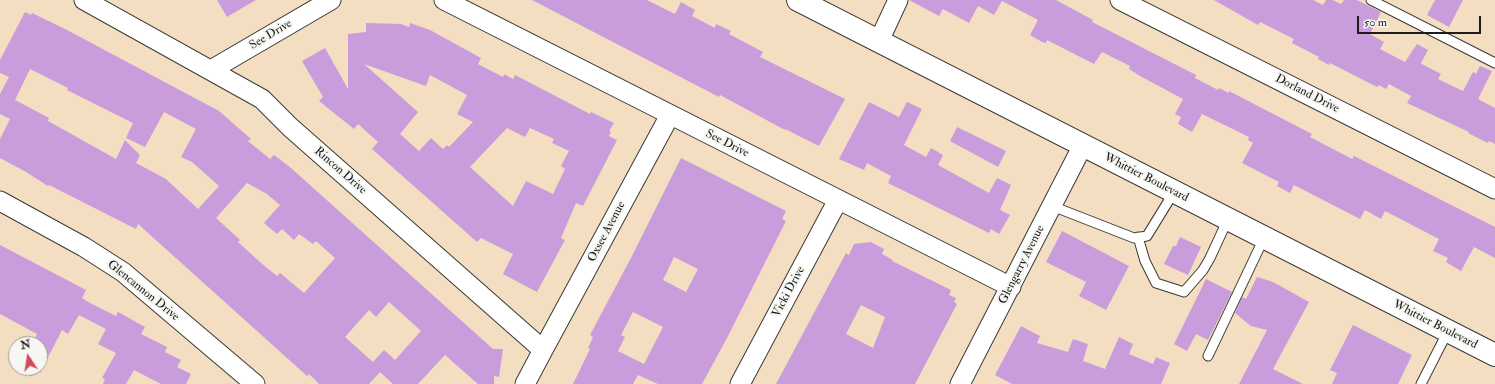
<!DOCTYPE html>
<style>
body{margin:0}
#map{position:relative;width:1495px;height:384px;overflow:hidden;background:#f3dec2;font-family:"IM FELL Double Pica",serif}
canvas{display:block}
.north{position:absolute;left:8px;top:336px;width:40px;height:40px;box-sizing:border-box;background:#f6f6f2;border:1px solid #9f9f9c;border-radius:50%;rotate:348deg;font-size:11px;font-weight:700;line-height:16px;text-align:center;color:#1c1c1c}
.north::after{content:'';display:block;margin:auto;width:14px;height:18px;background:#d1495b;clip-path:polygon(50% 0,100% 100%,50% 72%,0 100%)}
.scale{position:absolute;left:1357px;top:16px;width:124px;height:18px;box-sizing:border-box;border:2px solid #1c1c1c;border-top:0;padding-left:5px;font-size:12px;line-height:14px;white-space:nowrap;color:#1c1c1c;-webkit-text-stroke:3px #f6f6f2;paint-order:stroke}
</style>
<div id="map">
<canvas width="1495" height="384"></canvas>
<div class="north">N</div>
<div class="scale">50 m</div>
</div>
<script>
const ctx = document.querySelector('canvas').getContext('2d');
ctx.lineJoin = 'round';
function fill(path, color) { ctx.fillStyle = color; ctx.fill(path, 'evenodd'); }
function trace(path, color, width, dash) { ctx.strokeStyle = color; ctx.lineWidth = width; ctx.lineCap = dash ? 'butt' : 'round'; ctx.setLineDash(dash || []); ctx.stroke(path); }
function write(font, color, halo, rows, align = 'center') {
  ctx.font = font + ' "IM FELL Double Pica",serif'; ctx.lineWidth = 4; ctx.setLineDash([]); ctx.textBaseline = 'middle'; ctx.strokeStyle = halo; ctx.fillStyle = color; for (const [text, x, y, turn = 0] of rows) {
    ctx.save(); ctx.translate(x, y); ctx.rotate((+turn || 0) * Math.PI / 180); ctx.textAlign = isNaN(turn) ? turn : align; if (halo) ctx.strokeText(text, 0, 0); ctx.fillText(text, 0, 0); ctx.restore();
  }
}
fill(new Path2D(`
 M217,0H256L227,17Z
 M532,0H647L675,14L681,2L695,10L692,16L715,28L716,24L731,31L729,34L763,52L760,57L845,99L819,146L785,129V130L720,95L719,97Z
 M909,0H1056L1093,20L1092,22L1100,26L1196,75L1195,78L1218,90L1219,88L1229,93V91L1312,134L1310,137L1352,159L1354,156L1495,227V258L1474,247L1461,271L1446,262L1448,258L1433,251L1439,239L1385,211L1381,219L1365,210L1360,219L1294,185L1290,193L1277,186L1279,182L1242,163L1253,143L1248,140L1249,137L1202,114L1192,132L1178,124L1181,117L1175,114L1183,99L1140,76L1129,69L1130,66L1102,52L1094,64L1047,40L1046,43L1042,42L1030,35L1038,20L1002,1L994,15L978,6L969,23L943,9L939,16Z
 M1214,0H1313L1323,5L1326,0H1333L1341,4L1344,0H1357L1381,12L1370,34L1384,42L1380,49L1405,62L1417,44L1428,50L1421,63L1422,64L1441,74L1438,79L1463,91L1473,72L1476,74L1480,66L1492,71L1478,99L1495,108V144L1489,141L1488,143L1468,133L1469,132L1407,103L1411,96L1389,84L1386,89L1379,85L1377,87L1330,63L1329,65L1318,59L1319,57L1292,43L1294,39L1260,22L1258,25Z
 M1435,0H1463L1449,27L1427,15Z
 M25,12L31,15L32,13L67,30L219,111L251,139L248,141L270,159L274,155L291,168L493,349H503L499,377L494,376V384H478L445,355L418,384H393L380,372L369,384H319L309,374L307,376L138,224L136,229L49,185L48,186L26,172L0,158V139L10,119L0,114V94L9,77L0,73V60ZM30,69L68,88L67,90L133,123L126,138L145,147L164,112L196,129L181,157L192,162L219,186L198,209L166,179L136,163L140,155L125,140L116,159L48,121L49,118L15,100ZM247,183L267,194L280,205L264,223L277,234L282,229L294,240L299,234L313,244L316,241L335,258L304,293L280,273L277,276L261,263L238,242L240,240L216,218ZM389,302L421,331L395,360L384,350L373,362L345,337L369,310L376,317Z
 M366,23L401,24L409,27L410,23L430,30L481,58L478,64L503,77L504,74L513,79L515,75L590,114L591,112L614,123L609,131L611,132L609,136L617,140L583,206L576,203L561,238L565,240L537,292L503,274L513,254L481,238L477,242L372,149L378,142L358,124L354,129L319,101L323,97L302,61L325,48L348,89V34L366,32ZM364,64L426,86L430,75L467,95L457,114L473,122L449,147L447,145L443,149L431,138L419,151L400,134L418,112ZM507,128L525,137L530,128L554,139L552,143L569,151L561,166L565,169L553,194L526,181L513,206L470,167Z
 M869,102L899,117L907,102L922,109L904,145L926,157L931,148L943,155L938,165L989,193L997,178L1011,185L1000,210L1010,215L999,234L991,229L989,233L888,183L891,176L867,163L864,170L839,159Z
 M957,127L1006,151L998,167L950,141Z
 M681,158L786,211L782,219L786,221L727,338L702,384H658L638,375L633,384H573L590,349L588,348L593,337L590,335L632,256ZM674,257L698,269L686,292L663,280ZM633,312L663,327L644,364L618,351L625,337L621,335Z
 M1062,231L1129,266L1106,310L1079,296L1086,282L1046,262Z
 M1180,237L1201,247L1188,275L1164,264L1173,246H1176Z
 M871,242L884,249L882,254L893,260L892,261L951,290L949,295L956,298L954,302L957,304L915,384H776L846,253L849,255L854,244ZM861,305L885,317L873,348L846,334Z
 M0,245L86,290L82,298L90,303L116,316L118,312L145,327L141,334L167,347L165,352L181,360L177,367L191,374L186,384H161L134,370L126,384H103L105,379L102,378L116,353L98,344L106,329L79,315L68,334L62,330L40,373V344H32L37,334L0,314Z
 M1257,277L1273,282L1309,302L1273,369L1303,384H1239L1267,330L1251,326L1235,313L1242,297L1246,299Z
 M1206,279L1232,292L1208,340L1196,334L1187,351L1174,344Z
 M1353,325L1412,355L1398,384H1332L1337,373L1330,370Z
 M1021,326L1040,336L1037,343L1068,352L1073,339L1088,344L1083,361L1105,369L1119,337L1133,344L1129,354L1153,364L1156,357L1170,363L1161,384H1012L995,375Z`), '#c99cdb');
const lane = new Path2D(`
 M1371,0L1495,63
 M1052,206L1134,238L1147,236L1174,192
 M1138,237L1145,261L1156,283L1184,292L1203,270L1210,258L1228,219
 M1208,356L1264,238
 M1421,384L1448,331`);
const street = new Path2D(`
 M84,0L262,99L290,127L543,350L525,384
 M444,0L1011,287
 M1120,0L1495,189
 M879,41L898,0
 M211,70L331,0
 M0,201L84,247L123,272L255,384
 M543,350L670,115
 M740,384L838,200
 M960,384L1083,145`);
const primary = new Path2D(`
 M798,0L1495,355`);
trace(lane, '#3c3935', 11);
trace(street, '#3c3935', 21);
trace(primary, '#3c3935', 24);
trace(lane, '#fff', 9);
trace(street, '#fff', 19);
trace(primary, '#fff', 22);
write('12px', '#1c1c1c', '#f6f6f2', [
 ["See Drive",271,35,-31],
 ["Dorland Drive",1307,94,27],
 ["See Drive",727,144,27],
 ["Rincon Drive",340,171,41],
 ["Whittier Boulevard",1146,178,27],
 ["Oxsee Avenue",607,232,-62],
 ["Glengarry Avenue",1022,265,-63],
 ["Glencannon Drive",143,291,39],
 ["Vicki Drive",789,292,-62],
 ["Whittier Boulevard",1435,325,27]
]);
</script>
